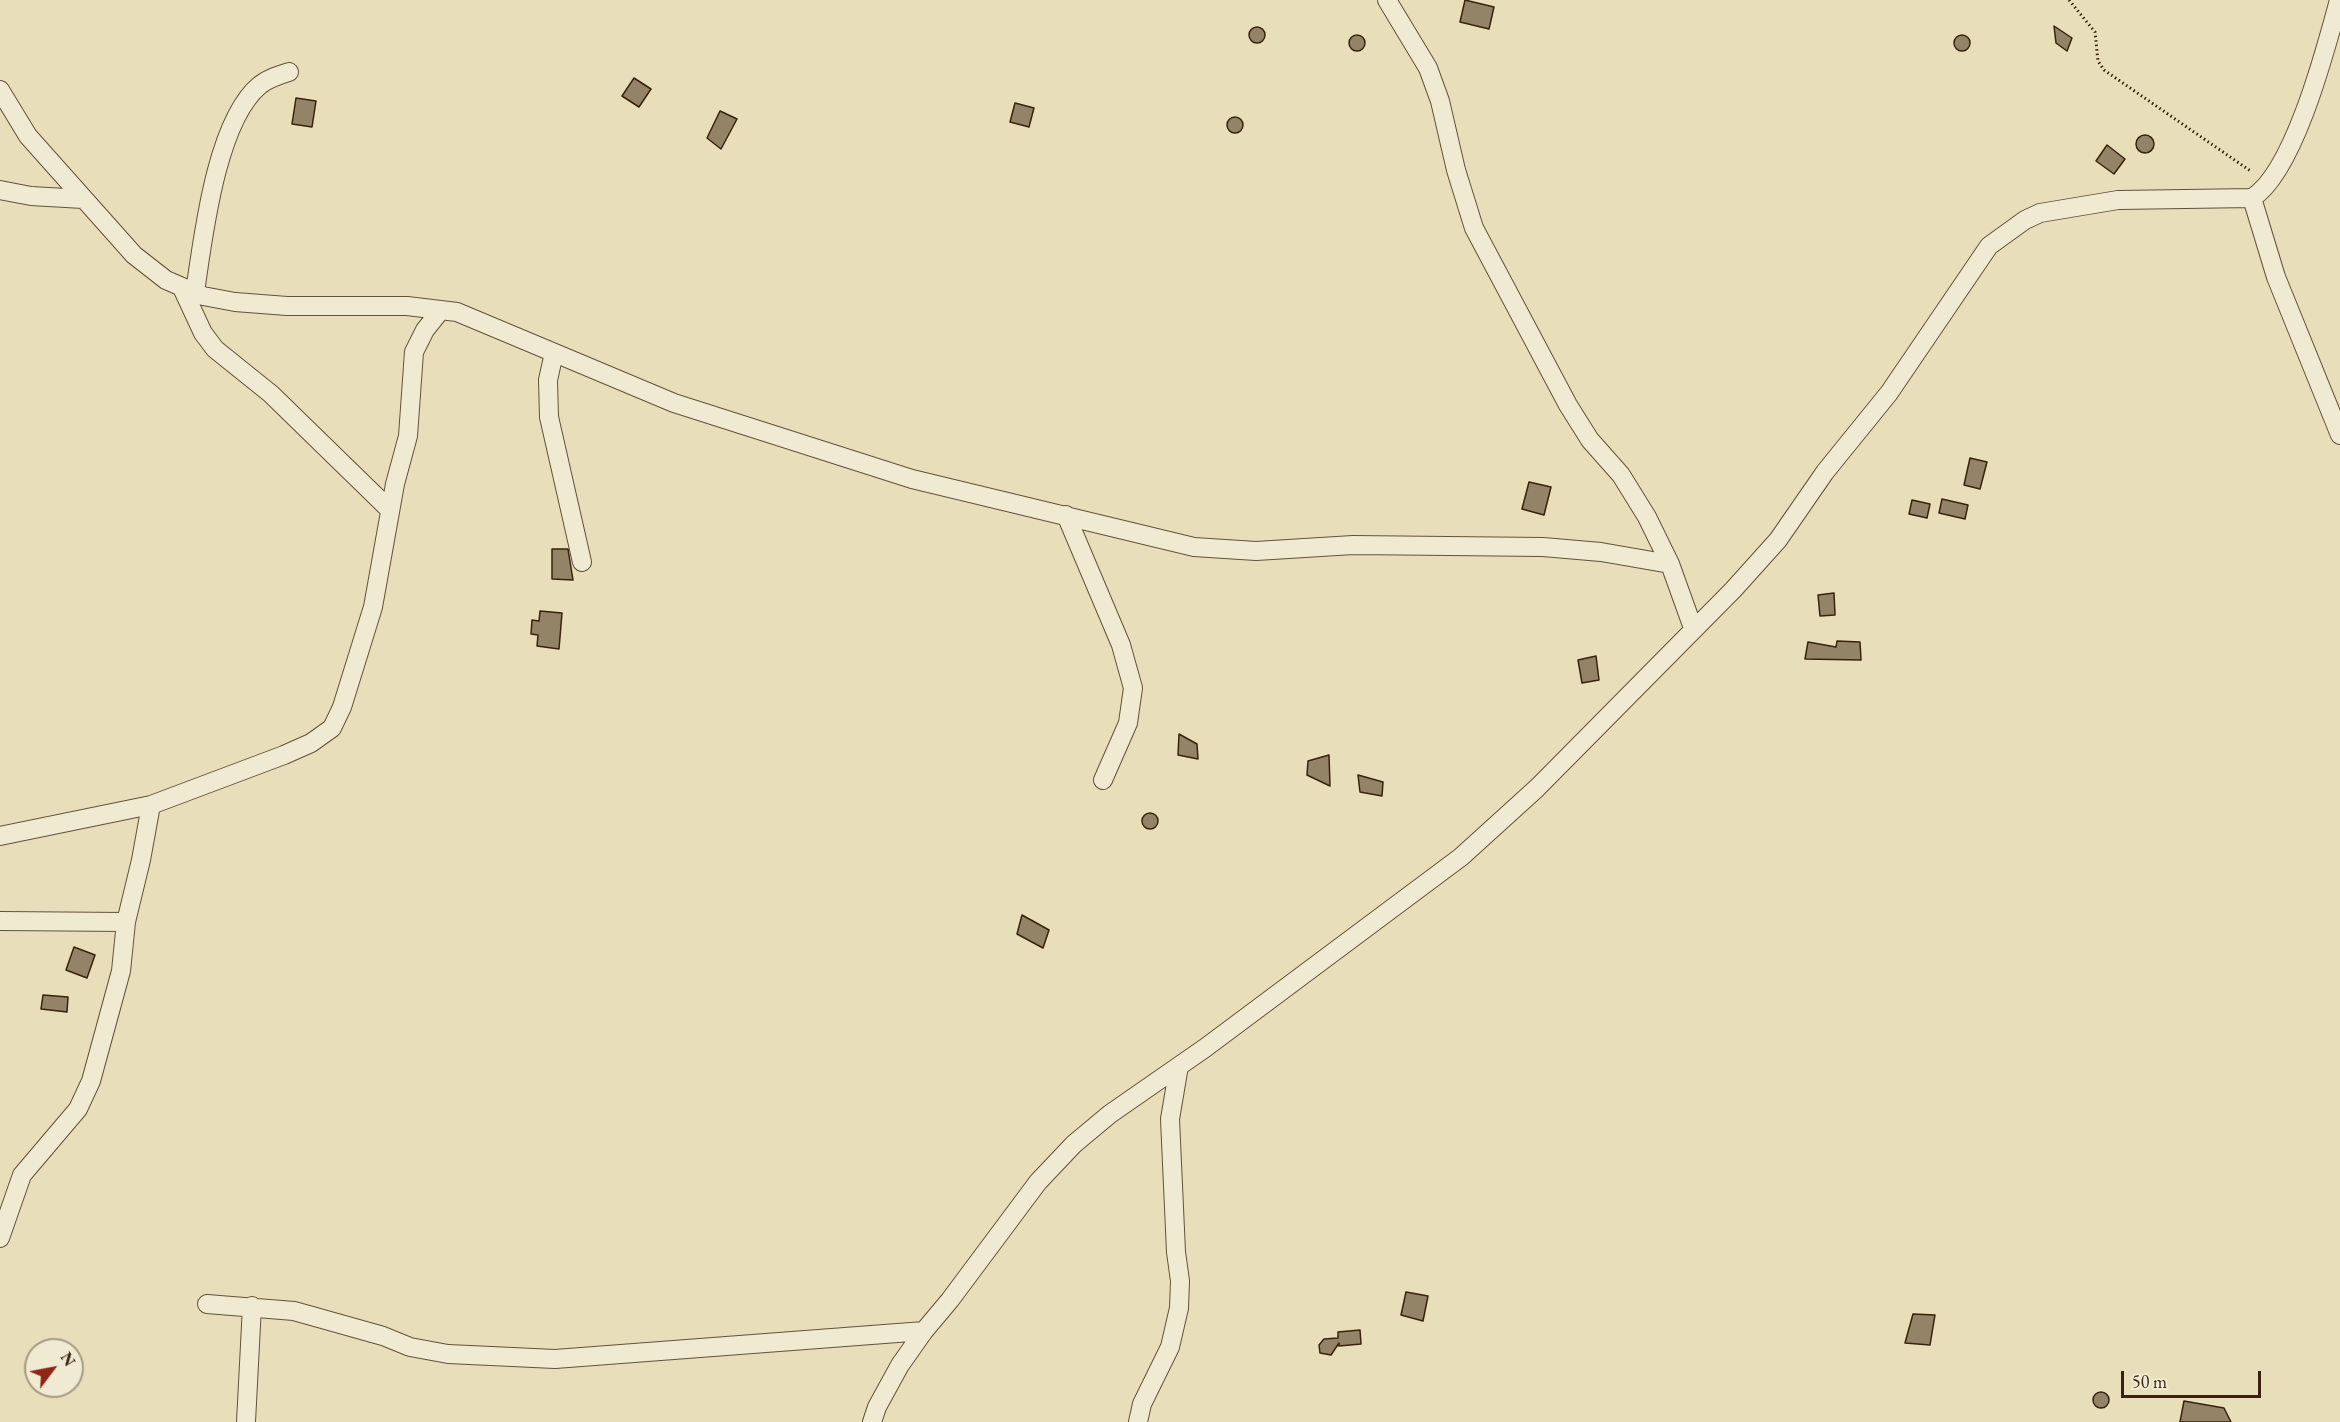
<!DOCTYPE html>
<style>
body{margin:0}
#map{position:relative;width:2340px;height:1422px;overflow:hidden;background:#e8deb9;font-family:"EB Garamond",serif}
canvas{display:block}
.north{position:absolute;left:24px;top:1338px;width:60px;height:60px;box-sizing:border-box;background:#f0ead2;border:2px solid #a69a84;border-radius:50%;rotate:58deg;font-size:16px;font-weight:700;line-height:24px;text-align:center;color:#38220e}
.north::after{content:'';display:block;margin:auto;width:21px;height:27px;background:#8f2418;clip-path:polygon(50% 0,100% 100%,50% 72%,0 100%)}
.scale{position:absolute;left:2121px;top:1371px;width:140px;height:27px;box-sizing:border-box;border:3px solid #38220e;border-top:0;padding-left:8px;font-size:18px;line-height:21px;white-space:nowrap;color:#38220e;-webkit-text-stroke:4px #f0ead2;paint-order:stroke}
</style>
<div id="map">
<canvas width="2340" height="1422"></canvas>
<div class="north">N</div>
<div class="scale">50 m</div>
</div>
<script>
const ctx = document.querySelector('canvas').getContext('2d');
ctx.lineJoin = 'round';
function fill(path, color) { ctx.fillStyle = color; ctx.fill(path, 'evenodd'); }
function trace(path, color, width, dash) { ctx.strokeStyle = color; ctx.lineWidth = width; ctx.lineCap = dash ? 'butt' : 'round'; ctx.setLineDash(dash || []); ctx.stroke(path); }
const building = new Path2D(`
 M1465,0L1494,7L1489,29L1460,22Z
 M2054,26L2072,38L2067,51L2056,43Z
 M1249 35a8 8 0 1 1 16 0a8 8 0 1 1-16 0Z
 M1954 43a8 8 0 1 1 16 0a8 8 0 1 1-16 0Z
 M1349 43a8 8 0 1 1 16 0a8 8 0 1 1-16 0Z
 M634,78L651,89L639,107L622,96Z
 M296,98L316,101L312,127L292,124Z
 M1015,103L1034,108L1029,127L1010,122Z
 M720,111L737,119L721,149L707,138Z
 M1227 125a8 8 0 1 1 16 0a8 8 0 1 1-16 0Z
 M2136 144a9 9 0 1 1 18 0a9 9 0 1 1-18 0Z
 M2107,145L2125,159L2114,174L2096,161Z
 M1970,458L1987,462L1980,489L1964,485Z
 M1529,482L1551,487L1544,515L1522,509Z
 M1942,499L1968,505L1965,519L1939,513Z
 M1912,500L1930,504L1927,518L1909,514Z
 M552,549H568L573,580L552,579Z
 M1834,593L1835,615L1820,616L1818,595Z
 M540,611L562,613L559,649L537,646L538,635L531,634L532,620L539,621Z
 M1837,641L1860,642L1861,660L1805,659L1808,642L1836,647Z
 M1596,656L1599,680L1582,683L1578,660Z
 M1179,734L1197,744L1198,759L1178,755Z
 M1329,755L1330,786L1307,775L1308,761Z
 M1358,775L1383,782L1382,796L1360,792Z
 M1142 821a8 8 0 1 1 16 0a8 8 0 1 1-16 0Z
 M1022,915L1049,930L1043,948L1017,934Z
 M74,947L95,955L87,978L66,970Z
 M43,995L68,997L67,1012L41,1009Z
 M1406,1292L1428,1296L1423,1321L1401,1315Z
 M1913,1314L1935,1315L1930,1345L1905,1343Z
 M1360,1330L1361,1344L1339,1346V1343L1331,1355L1320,1353L1319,1345L1324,1339L1338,1338V1332Z
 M2093 1400a8 8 0 1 1 16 0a8 8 0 1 1-16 0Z
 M2184,1401L2224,1408L2231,1422H2180Z`);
fill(building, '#948467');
trace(building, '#38220e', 1.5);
const street = new Path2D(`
 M1387,0L1428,68L1440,101L1456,170L1474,228L1568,405L1590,440L1621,475L1647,517L1670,564L1693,628
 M0,90L28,136L134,255L166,280L203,296L235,302L287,306H407L457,312L674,403L912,479L1194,547L1256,551L1353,545L1543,547L1601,552L1670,564
 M0,190L31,196L83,199
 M2252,198L2276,277L2340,435
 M183,290L203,333L215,349L271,394L390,510
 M195,292C203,238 216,121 260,85C269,78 279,75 289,72
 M554,353L548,380L549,417L582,562
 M1066,515L1121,645L1133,688L1128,723L1103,780
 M0,836L151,805L284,755L311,743L332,728L342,707L373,607L395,484L408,436L414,352L425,330L441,310
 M0,921L126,922
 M0,1238L22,1175L78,1109L91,1081L121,971L126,922L141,860L151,805
 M207,1304L294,1311L383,1336L410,1347L448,1354L555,1359L924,1331
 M246,1422L252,1306
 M872,1422L877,1407L900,1365L924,1331L950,1300L1038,1182L1074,1144L1110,1114L1205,1048L1461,857L1537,788L1733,590L1778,540L1825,472L1889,393L1989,246L2025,220L2040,213L2118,200L2252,198C2294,172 2326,48 2339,0
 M1138,1422L1142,1404L1170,1347L1179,1308L1180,1281L1176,1252L1170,1119L1179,1066`);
trace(street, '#645139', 20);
trace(new Path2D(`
 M2069,0L2095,32L2098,61L2104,70L2252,172`), '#38220e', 3, [1.5, 3]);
trace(street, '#f0ead2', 18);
</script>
